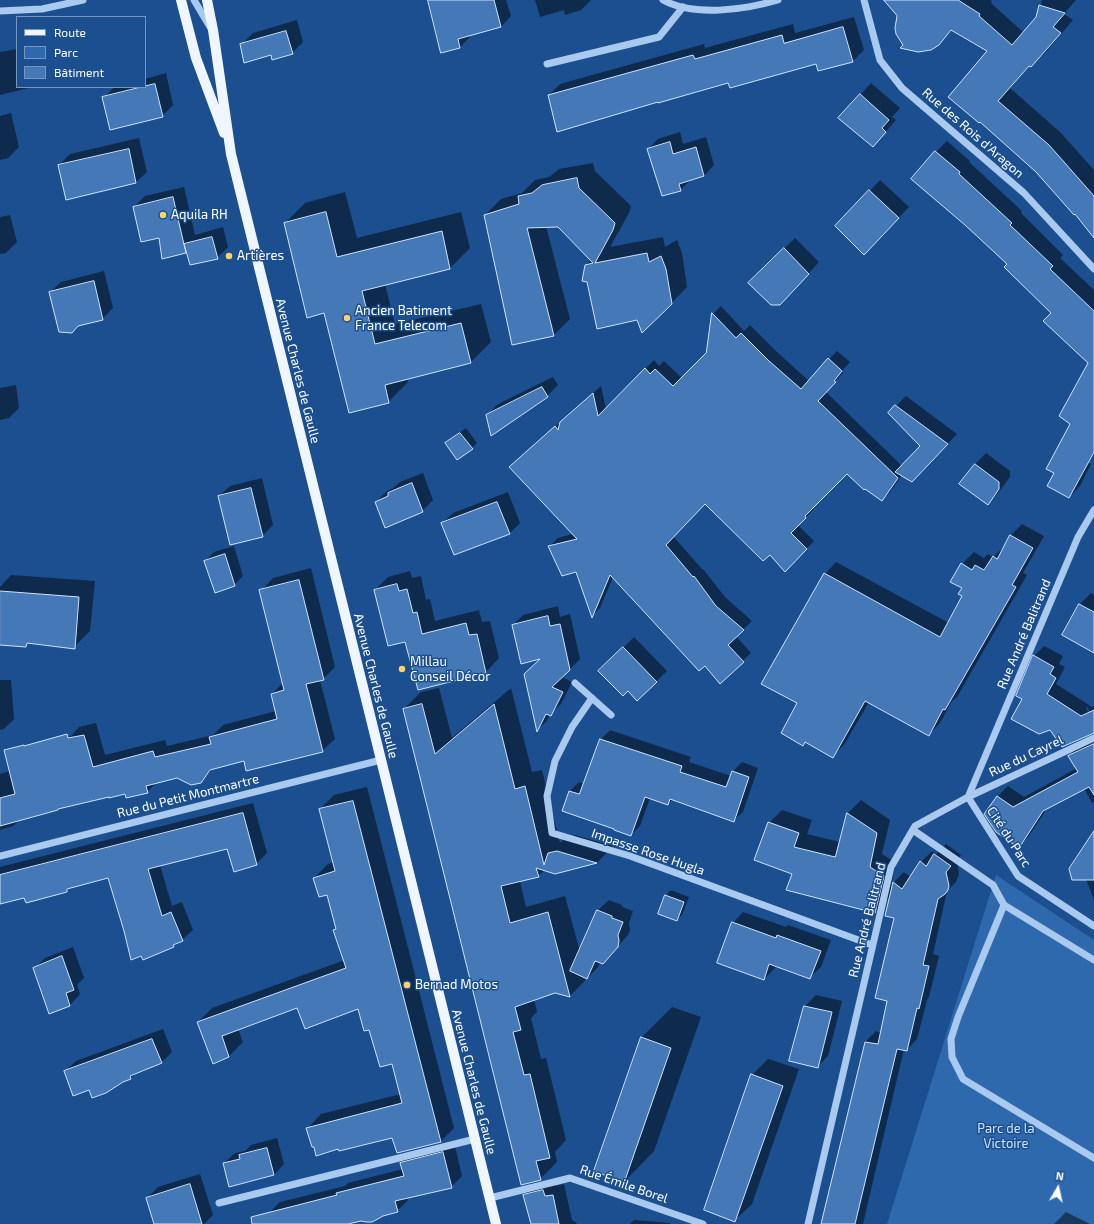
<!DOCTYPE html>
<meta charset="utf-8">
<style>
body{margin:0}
#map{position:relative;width:1094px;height:1224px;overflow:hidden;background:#1b4f8f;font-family:"Exo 2",sans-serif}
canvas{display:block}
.legend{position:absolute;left:16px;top:16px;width:130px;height:72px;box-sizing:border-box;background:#1b4f8f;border:1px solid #7695bc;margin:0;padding:5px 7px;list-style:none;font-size:12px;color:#fff}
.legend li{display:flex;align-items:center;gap:8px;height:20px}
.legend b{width:20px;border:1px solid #7695bc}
.north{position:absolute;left:1038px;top:1168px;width:40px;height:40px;-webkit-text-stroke:3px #1b4f8f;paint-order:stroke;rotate:9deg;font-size:11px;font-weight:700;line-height:16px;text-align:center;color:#fff}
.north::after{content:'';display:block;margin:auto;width:14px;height:18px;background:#fff;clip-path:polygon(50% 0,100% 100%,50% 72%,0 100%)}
</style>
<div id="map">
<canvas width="1094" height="1224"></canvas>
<ul class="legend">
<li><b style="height:5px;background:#f0f6ff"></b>Route</li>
<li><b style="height:11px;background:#2e69ad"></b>Parc</li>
<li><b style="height:11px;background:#4478b7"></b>Bâtiment</li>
</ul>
<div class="north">N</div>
</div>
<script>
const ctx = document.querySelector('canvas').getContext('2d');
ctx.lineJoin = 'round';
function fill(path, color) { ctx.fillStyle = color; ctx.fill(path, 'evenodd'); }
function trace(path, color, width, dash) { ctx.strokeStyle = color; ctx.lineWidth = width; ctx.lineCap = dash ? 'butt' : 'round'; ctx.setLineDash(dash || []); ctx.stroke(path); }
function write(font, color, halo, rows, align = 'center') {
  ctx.font = font + ' "Exo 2",sans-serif'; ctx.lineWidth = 3; ctx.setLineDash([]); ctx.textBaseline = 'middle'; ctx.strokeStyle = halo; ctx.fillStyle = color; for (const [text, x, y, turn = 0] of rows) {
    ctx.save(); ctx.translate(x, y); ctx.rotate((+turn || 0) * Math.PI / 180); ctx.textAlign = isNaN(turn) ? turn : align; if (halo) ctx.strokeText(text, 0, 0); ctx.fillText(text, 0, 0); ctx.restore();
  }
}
fill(new Path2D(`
 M996,875L1094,940V1224H887Z`), '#2e69ad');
fill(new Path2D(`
 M429,0H506L511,16L501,27L469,35L470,37L460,47Z
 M535,0H591L581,10L565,15L564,10L540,17Z
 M896,0H990L992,1L991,3L1024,33L1037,18L1042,0H1076L1064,14L1073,20L1044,54L1031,66L1030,65L1010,88L1061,133L1094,170V235L1036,171L980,121L989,51L952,30L939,44L904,45Z
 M854,17L864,50L853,61L819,70L817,62L729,82L549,95L560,84L704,44L705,48L793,24L795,33Z
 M297,20L303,42L292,53L272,54L242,44L253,33Z
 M17,49V87H33L0,95V52Z
 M166,73L173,105L162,116L104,98L114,87H145V79Z
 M871,83L900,108L892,117L896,120L883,135L839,118Z
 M11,113L19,147L8,158L0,160V116Z
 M680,132L683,144L706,137L714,165L704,176L691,180L680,190L648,149L658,139Z
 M139,138L147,172L136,182L59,165L70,154Z
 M947,141L970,161L969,162L1022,211L1021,213L1063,255L1060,258L1094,290V453L1088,463L1091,464L1080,486L1069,497L1055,472L1072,423L1090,362L1053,313L1008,264L936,152Z
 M593,163L595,171L631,206L629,213L610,247L663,237L665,247L677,240L682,253L687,287L643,332L638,319L586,265L591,260L559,226H546L570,319L554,335L485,215L501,199L522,193L535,180L549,177L559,169Z
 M880,180L909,207L875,243L870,191Z
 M184,187L195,235L223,227L228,247L217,258L187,251L186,252L159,236L134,207L145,196Z
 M345,192L357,238L461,212L470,248L450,268L385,284L395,324L481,304L491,342L471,362L408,378V382L388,402L325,312L285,223L305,203Z
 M10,215L17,242L6,253L0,254V217Z
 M795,238L819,262L791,293L749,283Z
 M104,271L113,308L102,319L79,325L50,292L61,282Z
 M721,306L744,331L750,325L777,352L809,381L837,351L850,362L841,372L843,373L826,392L902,466L921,446L896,406L906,396L957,434L922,471L902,475L890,492L882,500L847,472L812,507L814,509L798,525L814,541L785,571L770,553L705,503L673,536L702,569H703L725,597L752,621L736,636L751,653L720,682L705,665L613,577L600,608L592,616L576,571L550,546L558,538L573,534L519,459L601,386L606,409L654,360L659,366L664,361L682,378L707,353L713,314Z
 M553,377L558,385L547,396L487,415L498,404Z
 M16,385L19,408L9,418L0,420V388Z
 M466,428L477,443L472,448L446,443Z
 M986,453L1010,471V477L998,493L987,504L975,464Z
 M423,473L433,500L422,511L376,502L387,491L393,488L400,482Z
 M262,478L273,525L262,536L219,496L230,486Z
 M508,492L520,523L510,533L442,523L453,513Z
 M1022,524L1044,536L1023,573L1027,575L957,697L952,701L940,723L929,735L869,702L844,745L832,756L806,742L802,745L798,703L825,574L836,562L949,623L964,596L963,588L952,582L962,564L974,552L984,558L988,554L993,557L1006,545L1010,536Z
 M234,546L243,576L234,585L205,561L214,552Z
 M311,568L335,667L323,679L320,680L335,739L322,751L245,760L214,767L201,782L177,777L157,782L147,792L126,793L110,795L59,808L58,810L20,820L13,826L0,830V774L10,771L19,748L71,736L79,727L96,723L105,755L165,740L167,746L213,735L223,725L276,711L272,694L283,683L261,591L273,578Z
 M410,571L412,578L421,576L426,600L430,599L435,621L479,610L482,622L490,621L499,658L486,672L418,689L406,641L375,590L388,577Z
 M11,575L95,581L90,631L74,647L29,642L26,646L0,643V587Z
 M1091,593L1094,595V646L1063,635L1080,604Z
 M558,606L560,617L570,614L580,659L562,677L572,682L561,704L550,714L547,721L537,730L543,657L513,625L523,615Z
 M634,637L667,671L637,700L628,690L600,671Z
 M1044,646L1063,656L1059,664L1065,667L1056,684L1092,707L1094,706V719L1087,707L1086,708L1094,723V733L1051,728L1023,699L1034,656Z
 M0,680H11L14,719L4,729L0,730Z
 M439,688L452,738L511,688L532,772L542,770L560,843L566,837L575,835L613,846L597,863L555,873L545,870L538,876L520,881L526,907L565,896L580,952L598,910L609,900L622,905V907L633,911L629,923L630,930L628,935L613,952L600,962L598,967L570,996L555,991L534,999L537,1012L531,1018L541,1059L546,1058L566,1140L555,1152L557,1162L540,1179L404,709L421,692Z
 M610,730L691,757L689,762L731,776L733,771L742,762L758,768L743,812L733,821L673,799L668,804L650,798L640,826L631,835L570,791L579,782L584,784L601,739Z
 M1094,739V802L1092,803L1084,788L1048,807L1029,836L1019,847L998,796L1008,786L1024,797L1077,768L1069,756L1079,746Z
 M367,787L454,1128L440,1142L393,1137L339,1148L308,1128L321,1114L401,1094L393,1063L370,1029L358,1008L297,1007L238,1029L243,1042L229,1056L213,1062L198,1022L212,1008L345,960L334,930L337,928L328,893L314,878L328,864L334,862L320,809L334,795Z
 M861,800L890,820L882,854L896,863L891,885L904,872L911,877L921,862L932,851L936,854L946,844L961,855L957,861L959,874L956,882L947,891L933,954L939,956L929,997L927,1000L917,1039L907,1050L904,1049L863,1224H822L865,1042L876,1031L881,1033L889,1000L896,917L890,897L875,912L793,873L769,823L782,810L812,820L807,834L840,842L848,813Z
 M253,803L267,853L256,864L228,848L160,865L172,906L182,902L193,930L182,940L177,942L173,946L141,955L125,931L109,877L71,887L67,891L25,897L0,903V867Z
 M1094,834V900L1086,879Z
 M671,890L689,897L682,915L677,920L666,895Z
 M743,912L786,927L788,925L831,940L821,967L810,977L776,965L775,968L764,979L733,923Z
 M73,947L84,978L77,985L80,994L70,1005L50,1012L35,968L45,958Z
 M816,995L842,1001L828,1056L817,1067L791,1060L805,1006Z
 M672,1007L701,1017L654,1151L624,1182L642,1037Z
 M163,1029L172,1052L162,1062L136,1073L131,1078L122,1081L89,1088L65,1071L76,1061Z
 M768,1059L799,1069L752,1204L735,1220L752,1075Z
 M277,1138L284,1164L274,1175L224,1163L235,1153L245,1151L251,1145Z
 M454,1142L462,1176L451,1187L407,1197L408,1200L397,1211L344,1224H272L269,1213L280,1202L345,1186L348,1183L403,1169L401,1163L412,1152Z
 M200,1174L213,1215L204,1224H155L147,1198L158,1187Z
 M554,1179L556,1186L564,1184L572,1220L577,1223L576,1224H532L524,1195L535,1184Z
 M1066,1212L1090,1224H1054Z
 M634,1220L670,1223V1224H630Z`), '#0007');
const building = new Path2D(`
 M428,0H494L501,27L458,39L460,48L441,53Z
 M884,0H958L980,14L979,16L1012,45L1036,17L1039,5L1065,13L1053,27L1061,33L1031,67L1029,66L998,101L1049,145L1094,196V238L1075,214L1074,215L1036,172L980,122L979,123L948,97L987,51L951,30L939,45L931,50L918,52L900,48L903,45L896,34L895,28L897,16Z
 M843,27L853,62L818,71L816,64L730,88L728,83L658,103V102L557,132L548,95L693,55L695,59L782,35L784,43Z
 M286,31L293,54L272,60L271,55L244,63L240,44Z
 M155,84L163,117L110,130L102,97Z
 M860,94L889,120L882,128L886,132L873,147L838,118Z
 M670,142L673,154L696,147L704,176L679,184L681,191L662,196L647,149Z
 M129,149L136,183L66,200L58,165Z
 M935,151L960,172L959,174L1012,223L1010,225L1053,266L1050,269L1094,311V452L1069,498L1047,486L1054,473L1046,469L1070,424L1059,416L1088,363L1043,321L1051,313L1004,267L1007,264L965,225L911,179Z
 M577,178L579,188L615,223L613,230L595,263L647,253L649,262L661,256L666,269L672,304L642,333L637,320L597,329L587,282L582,281L585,265L593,263L558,227L527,228L554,336L512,345L484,215L519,204L518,196L532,193L542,185Z
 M869,190L899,218L864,255L835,226Z
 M173,197L186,253L162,259L159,238L141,242L133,207Z
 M326,212L337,257L442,231L450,269L362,291L375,344L461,323L471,363L385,385L389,403L349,413L324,313L307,318L284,223Z
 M212,237L218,259L190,265L184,244Z
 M784,248L809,274L780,305H771L748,283Z
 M94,281L103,320L78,326L72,333L59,332L49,292Z
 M712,313L736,338L741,333L769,361L801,389L828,358L842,371L834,381L836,382L818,401L898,478L882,501L865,489L864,490L847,474L805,516L806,518L791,533L807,549L785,572L770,555L763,561L705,504L666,545L693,577L694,576L716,606L744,630L728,645L744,662L720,684L705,666L699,671L610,575L592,618L576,572L562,576L548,546L577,539L509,467L555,426L558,430L560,422L593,393L598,416L645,368L650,374L655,369L673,386L706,353Z
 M542,387L548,397L491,436L486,415Z
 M895,405L948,444L912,482L895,472L920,446L888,413Z
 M460,433L473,449L457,460L445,443Z
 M975,464L999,482V489L988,505L959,484Z
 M412,483L423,512L385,528L375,502L388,496V493Z
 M251,488L263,537L230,545L218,496Z
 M497,502L510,534L454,555L441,523Z
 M1010,535L1033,548L1012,585L1016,587L945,710L943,709L929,736L865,701L833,758L805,742L803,746L781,733L797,703L761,684L824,573L940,637L962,596L958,594L962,588L950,582L961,563L972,570L975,565L984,570L993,556L997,559Z
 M225,554L235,586L215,593L204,561Z
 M299,580L324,680L306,684L323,752L246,771L244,761L210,770L201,783L191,785L177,778L146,786L148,793L126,798L125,794L109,798V797L58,809V810L0,826V798L15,794L4,750L24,745V746L67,734L68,738L84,735L93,767L153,751L155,757L211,744L209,737L277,719L271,694L284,690L259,590Z
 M397,584L399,591L407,589L413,613L417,612L422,634L466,623L469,635L477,634L486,673L418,690L405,642L388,646L374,590Z
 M0,591L79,597L75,649L27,643L26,647L0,645Z
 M1079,604L1094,612V653L1062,635Z
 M548,616L550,626L560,624L570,670L552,687L563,692L551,716L546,714L537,732L524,674L540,659L521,664L512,625Z
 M623,647L657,682L637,701L628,691L623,696L598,671Z
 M1033,655L1054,667L1050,674L1056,678L1047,694L1081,716L1094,710V733L1062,747L1050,730L1039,734L1011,719L1022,699L1016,696Z
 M422,704L435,754L494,704L515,789L525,786L544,865L548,853L557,851L597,863L555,874L536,868L539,877L501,886L510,923L548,912L570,997L555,993L515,1007L521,1030L513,1032L524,1075L530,1074L550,1158L536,1161L541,1180L521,1185L403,709Z
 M600,739L682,766L680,772L726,787L732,771L749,777L734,822L670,799L668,805L645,797L631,836L614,830V829L562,811L569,791L579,794Z
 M1094,744V795L1089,787L1043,811L1019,848L996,832L984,814L997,796L1013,807L1078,772L1068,756Z
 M353,801L441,1142L397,1153L392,1138L339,1151L338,1149L316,1156L314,1147H312L306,1128L402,1103L392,1064L380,1067L369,1030L364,1031L358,1009L305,1029L297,1008L222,1036L229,1057L213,1064L197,1022L346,968L333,930L336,929L327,895L319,897L313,878L335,871L319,809Z
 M243,813L257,865L234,872L227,849L148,869L162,916L171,912L183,941L173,945L174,947L143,960L141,956L131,960L124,931L108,878L67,889V892L26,903L24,898L0,904V875Z
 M847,813L877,833L870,867L884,876L875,913L786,890L792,874L754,860L768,822L799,833L794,847L835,857Z
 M1094,831V880H1072L1069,869Z
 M934,854L951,866L946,872L949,886L948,890L945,894L938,899L923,965L929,966L919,1009L917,1008L907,1051L897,1049L855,1224H821L865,1042L878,1044L887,1001L875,998L894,918L885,916L893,882L902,889L920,861L926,866Z
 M665,895L684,902L677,921L658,914Z
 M597,910L612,916V918L623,922L618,935L619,941L618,947L603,964L595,961L587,979L570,971Z
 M732,922L776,938L777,935L821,951L810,979L769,964L764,980L717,963Z
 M62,956L74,990L66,993L70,1006L49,1014L33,968Z
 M804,1006L832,1012L818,1068L789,1061Z
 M641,1037L671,1048L624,1183L594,1171Z
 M152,1039L162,1063L130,1076L131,1079L123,1082L106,1093L92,1098L89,1090L73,1096L64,1071Z
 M751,1074L783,1086L735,1222L704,1210Z
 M267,1148L274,1175L229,1187L223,1163L240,1159L239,1155Z
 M443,1152L452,1188L395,1201L398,1212L383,1216L376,1220L372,1222H366L361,1221L348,1224H252L251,1217L337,1195L336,1193L404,1176L400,1163Z
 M190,1184L202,1224H154L146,1198Z
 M543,1190L545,1196L553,1195L559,1224H531L523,1195Z`);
fill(building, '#4478b7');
trace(building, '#cfe3fa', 1);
trace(new Path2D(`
 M194,0L210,27
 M663,0C694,17 744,10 778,0
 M864,0L880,60L902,88L1024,193L1094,269
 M0,11L42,9L83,0
 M547,64L659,37L683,7
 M575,683L611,715
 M592,698L572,727L555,761L547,796L552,833L630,856L872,945
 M1094,738L968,797L1018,876L1094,926
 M913,830L993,885L1004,905L1094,960
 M0,856L381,760
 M1004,905L958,1017L951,1039L952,1057L963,1079L1094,1158
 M490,1198L570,1178L703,1224
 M219,1203L475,1139
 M808,1224L891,867L915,826L968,797L1078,537L1094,510`), '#a9c9ee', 7);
trace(new Path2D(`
 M181,0L196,58L224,133
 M207,0L213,30L231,154L496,1224`), '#f0f6ff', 10);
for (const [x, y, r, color] of [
 [163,215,4,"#ffd166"],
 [229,256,4,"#ffd166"],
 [347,318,4,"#ffd166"],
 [402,669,4,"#ffd166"],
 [407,985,4,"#ffd166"]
]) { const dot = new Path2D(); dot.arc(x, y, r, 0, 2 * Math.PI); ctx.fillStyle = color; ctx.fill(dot); trace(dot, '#1b4f8f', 1.5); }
write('13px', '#fff', '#1b4f8f', [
 ["Rue des Rois d'Aragon",973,133,41],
 ["Avenue Charles de Gaulle",298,371,76],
 ["Rue André Balitrand",1024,634,-67],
 ["Avenue Charles de Gaulle",376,686,76],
 ["Rue du Cayrel",1026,756,-25],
 ["Rue du Petit Montmartre",188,796,-14],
 ["Cité du Parc",1009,837,57],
 ["Impasse Rose Hugla",648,852,19],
 ["Rue André Balitrand",867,920,-76],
 ["Avenue Charles de Gaulle",474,1082,76],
 ["Rue Émile Borel",624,1184,19]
]);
write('13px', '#fff', '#1b4f8f', [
 ["Aquila RH",171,215],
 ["Artières",237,256],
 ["Ancien Batiment",355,311],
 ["France Telecom",355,326],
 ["Millau",410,662],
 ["Conseil Décor",410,677],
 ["Bernad Motos",415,985]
], 'left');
write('13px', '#cfe3fa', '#1b4f8f', [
 ["Parc de la",1006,1129],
 ["Victoire",1006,1144]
]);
</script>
